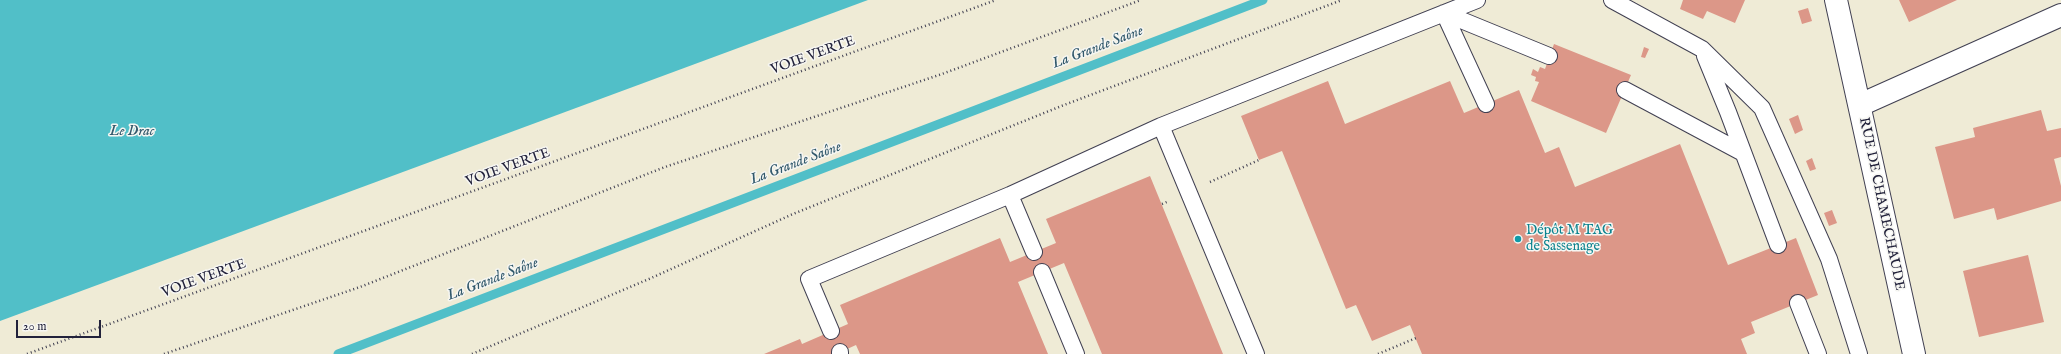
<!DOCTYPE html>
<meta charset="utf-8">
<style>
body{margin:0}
#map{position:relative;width:2061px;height:354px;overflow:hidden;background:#efebd6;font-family:"IM FELL English",serif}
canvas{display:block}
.scale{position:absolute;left:16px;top:320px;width:85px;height:18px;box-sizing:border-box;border:2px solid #22223b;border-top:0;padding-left:5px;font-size:12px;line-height:14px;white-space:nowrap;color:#22223b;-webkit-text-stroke:3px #f6f6f2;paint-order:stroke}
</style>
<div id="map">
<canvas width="2061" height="354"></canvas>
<div class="scale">20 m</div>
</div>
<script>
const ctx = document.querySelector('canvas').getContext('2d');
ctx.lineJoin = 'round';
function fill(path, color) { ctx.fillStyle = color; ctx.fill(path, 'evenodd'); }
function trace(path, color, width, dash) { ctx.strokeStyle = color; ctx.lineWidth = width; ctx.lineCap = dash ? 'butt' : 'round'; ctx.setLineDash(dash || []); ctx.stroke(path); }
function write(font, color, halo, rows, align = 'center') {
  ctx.font = font + ' "IM FELL English",serif'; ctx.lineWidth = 3; ctx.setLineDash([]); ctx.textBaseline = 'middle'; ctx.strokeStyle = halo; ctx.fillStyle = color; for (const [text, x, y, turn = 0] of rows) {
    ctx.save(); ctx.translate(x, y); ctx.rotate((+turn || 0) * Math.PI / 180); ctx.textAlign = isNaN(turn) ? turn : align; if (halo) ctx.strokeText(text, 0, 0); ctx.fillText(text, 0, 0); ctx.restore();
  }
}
fill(new Path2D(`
 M0,0H868L0,321Z`), '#51bfc8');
trace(new Path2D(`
 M338,354L1263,0`), '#51bfc8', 9);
fill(new Path2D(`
 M1683,0H1745L1735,23L1707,11L1703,19L1680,9Z
 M1899,0H1957L1909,22Z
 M1808,8L1812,21L1802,24L1798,11Z
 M1554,44L1631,75L1606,133L1531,101L1539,82L1535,81L1536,77L1531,75L1533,69L1538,72L1540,67L1545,69Z
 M1644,47L1649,49L1645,58L1641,57Z
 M1328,81L1345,124L1450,81L1464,113L1519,90L1545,153L1559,147L1575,187L1680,144L1728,265L1796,238L1818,295L1751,322L1755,333L1741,339L1747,354H1422L1410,325L1372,341L1356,305L1346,309L1282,151L1259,160L1241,116Z
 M2041,110L2047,131L2061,128V157L2054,159L2061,186V201L1997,220L1994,208L1954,219L1935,147L1975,137L1973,128Z
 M1798,115L1803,130L1795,134L1789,119Z
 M1812,158L1816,169L1810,171L1806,161Z
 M1150,176L1223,354H1102L1064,263L1018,282L1048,354H860L856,345L836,354H764L800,339L802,344L848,324L840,305L1000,238L1010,262L1056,243L1046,219Z
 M1832,210L1837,223L1829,226L1824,213Z
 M2028,255L2044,322L1979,337L1963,271Z`), '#dc9788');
const service = new Path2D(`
 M1612,0L1702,49L1762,108L1829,259L1859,354
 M1444,13L1549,56
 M1444,13L1486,104
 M1705,56L1728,112L1778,245
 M1625,90L1743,153
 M1161,126L1256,354
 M1010,195L1034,252
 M1042,272L1076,354
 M1798,303L1818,354
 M831,331L809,279L1010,195L1161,126L1477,0
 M840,352V354`);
const minor = new Path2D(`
 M1836,0L1914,354
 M1860,105L2061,15`);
trace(service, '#414052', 18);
trace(minor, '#414052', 24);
trace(new Path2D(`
 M1210,182L1259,160
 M1162,204L1169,201
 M27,354L996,0
 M164,354L360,287L665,167L942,74L1141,0
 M472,354L649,279L793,214L1064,105L1342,0
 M1378,354L1416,338`), '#414052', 2.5, [1, 3]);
trace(service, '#fff', 16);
trace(minor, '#fff', 22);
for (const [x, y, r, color] of [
 [1518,239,4,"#0f9aa8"]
]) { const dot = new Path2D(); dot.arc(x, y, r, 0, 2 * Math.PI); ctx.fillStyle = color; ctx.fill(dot); trace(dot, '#f6f6f2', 1.5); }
write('14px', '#22223b', '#f6f6f2', [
 ["VOIE VERTE",813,56,-20],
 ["VOIE VERTE",508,168,-20],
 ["RUE DE CHAMECHAUDE",1881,204,78],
 ["VOIE VERTE",204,279,-20]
]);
write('14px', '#0d838f', '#f6f6f2', [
 ["Dépôt M TAG",1526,231],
 ["de Sassenage",1526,247]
], 'left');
write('italic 15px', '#32596c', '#f6f6f2', [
 ["La Grande Saône",1098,48,-21],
 ["Le Drac",132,132],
 ["La Grande Saône",796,164,-21],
 ["La Grande Saône",493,280,-21]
]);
</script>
